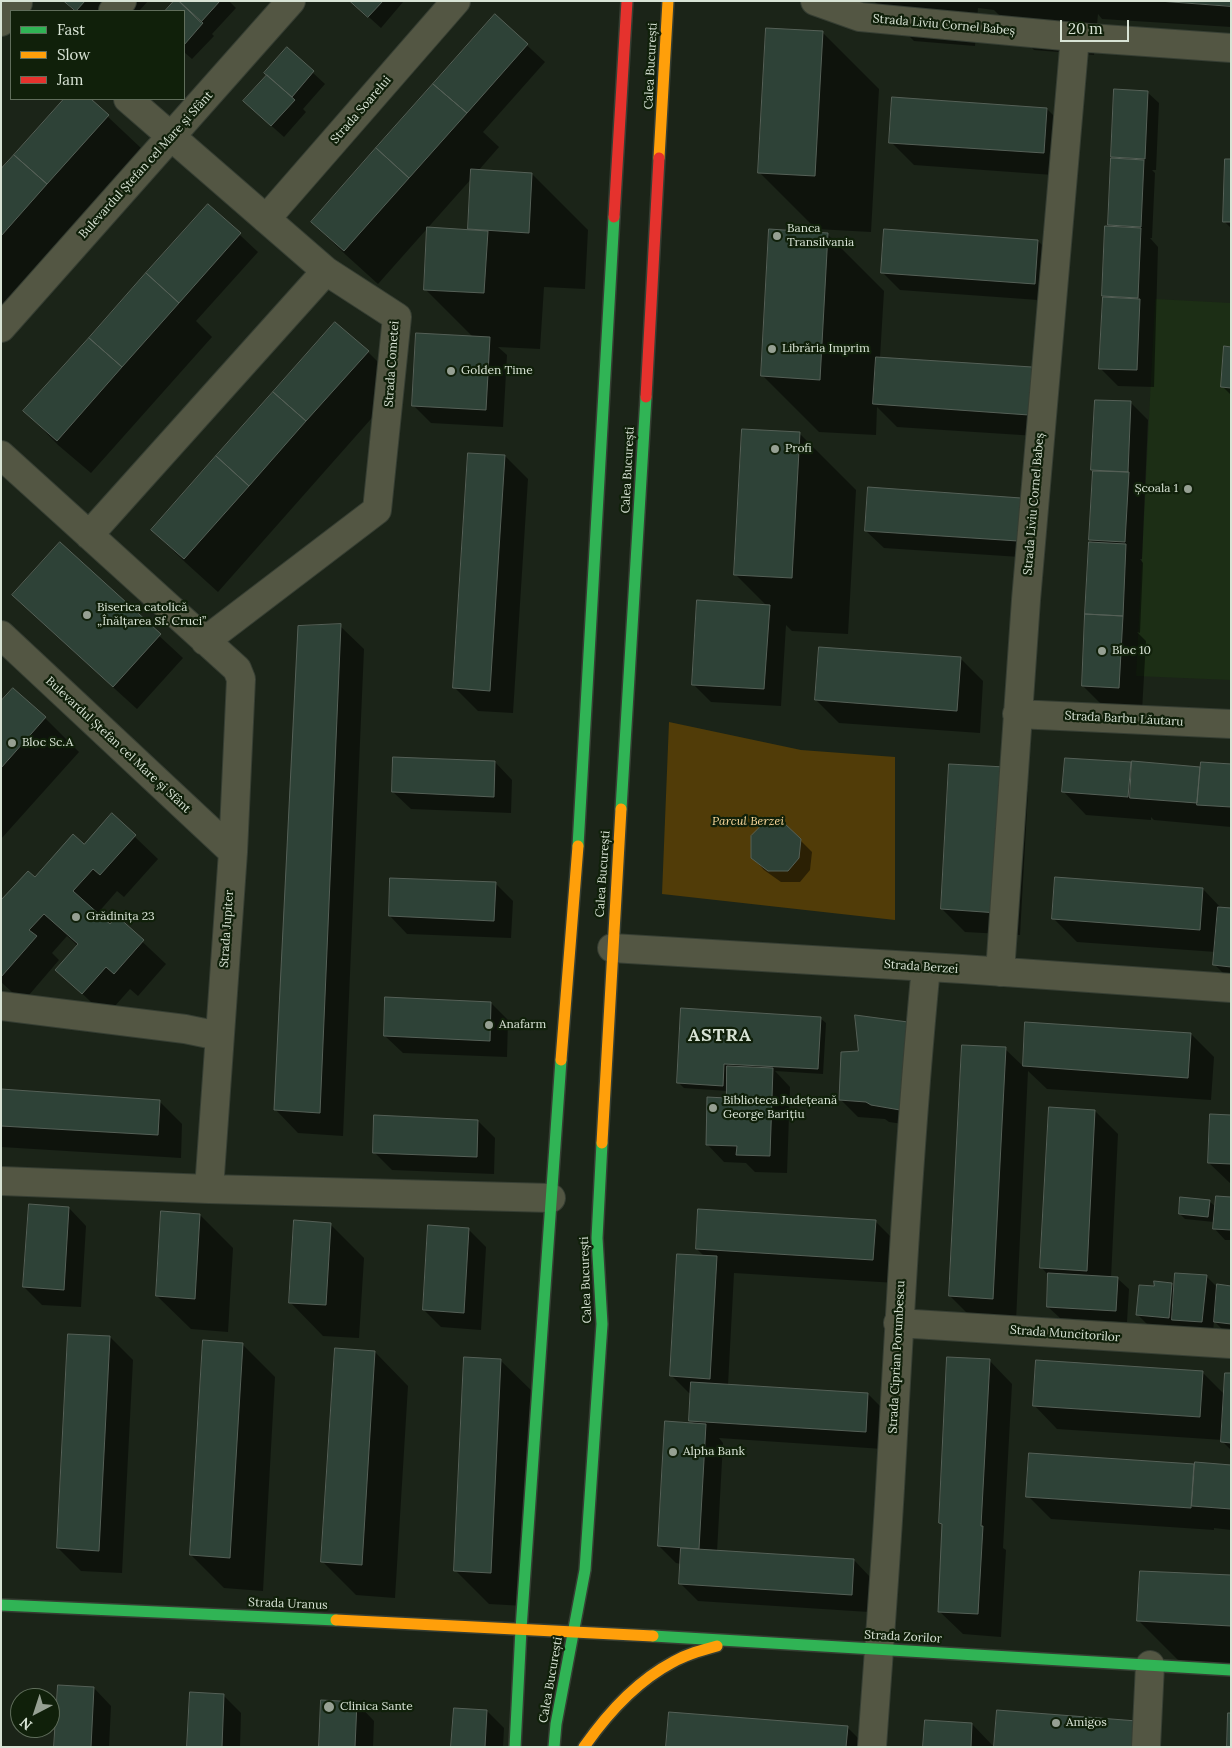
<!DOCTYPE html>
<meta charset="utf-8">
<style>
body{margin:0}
#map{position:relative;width:1232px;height:1748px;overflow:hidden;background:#1b2418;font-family:Lora,serif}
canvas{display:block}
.frame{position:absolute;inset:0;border:2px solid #d8e3d5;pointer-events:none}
.legend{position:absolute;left:10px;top:10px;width:175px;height:90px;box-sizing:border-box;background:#10200a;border:1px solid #606e5b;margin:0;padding:6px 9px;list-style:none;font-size:15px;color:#d8e3d5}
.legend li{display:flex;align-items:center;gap:10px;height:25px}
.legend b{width:25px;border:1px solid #606e5b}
.north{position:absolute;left:10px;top:1688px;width:50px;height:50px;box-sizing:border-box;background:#10200a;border:1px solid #606e5b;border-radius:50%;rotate:220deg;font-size:14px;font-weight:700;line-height:20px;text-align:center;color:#d8e3d5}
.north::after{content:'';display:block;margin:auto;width:18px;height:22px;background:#96a093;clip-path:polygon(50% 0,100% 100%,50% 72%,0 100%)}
.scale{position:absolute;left:1060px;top:20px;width:69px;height:22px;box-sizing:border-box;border:2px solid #d8e3d5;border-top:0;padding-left:6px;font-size:15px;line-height:18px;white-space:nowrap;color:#d8e3d5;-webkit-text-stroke:4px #10200a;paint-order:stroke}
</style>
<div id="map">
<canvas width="1232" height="1748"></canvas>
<div class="frame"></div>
<ul class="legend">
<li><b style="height:6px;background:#30b455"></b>Fast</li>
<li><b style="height:6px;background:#ff9f0a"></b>Slow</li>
<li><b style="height:6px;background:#e5322d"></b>Jam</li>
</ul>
<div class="north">N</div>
<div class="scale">20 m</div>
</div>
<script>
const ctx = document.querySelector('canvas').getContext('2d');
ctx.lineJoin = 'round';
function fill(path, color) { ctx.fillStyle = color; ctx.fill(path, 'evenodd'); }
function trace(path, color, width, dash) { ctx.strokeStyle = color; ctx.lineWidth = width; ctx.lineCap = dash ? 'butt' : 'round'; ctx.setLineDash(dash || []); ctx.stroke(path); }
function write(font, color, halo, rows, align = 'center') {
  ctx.font = font + ' Lora,serif'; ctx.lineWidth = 4.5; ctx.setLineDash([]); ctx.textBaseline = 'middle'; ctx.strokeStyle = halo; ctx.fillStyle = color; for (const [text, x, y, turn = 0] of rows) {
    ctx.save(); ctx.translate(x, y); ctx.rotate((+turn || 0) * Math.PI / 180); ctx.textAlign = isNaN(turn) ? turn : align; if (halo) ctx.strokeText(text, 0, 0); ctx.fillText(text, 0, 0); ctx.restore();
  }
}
fill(new Path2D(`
 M1155,299L1231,303V680L1136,676Z`), '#1c2e15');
fill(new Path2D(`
 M669,722L801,750L895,757V920L662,894Z`), '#513c08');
fill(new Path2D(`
 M64,1H148L139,11H74Z
 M175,1H229L236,8L212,34L214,36L192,59L184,52V11H166Z
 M351,1H402L403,2L381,28Z
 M859,1H1231V27L1102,19L1098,14L1094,55L1034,50L994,10L978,8L975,46L914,41L875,2Z
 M495,16L545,62L483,132L499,147L478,171L532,174L588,230L585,289L544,287L540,349L498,347L507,355L503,427L431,423L413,405L473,337L425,289L469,231L472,178L378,284L346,255L312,222Z
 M822,32L879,89L871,232L816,229L759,172Z
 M287,49L325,84L303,109L306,112L284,137L257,113L268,75Z
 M1147,92L1159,103L1156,170H1152L1155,173L1152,238H1150L1158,247L1154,387L1118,386L1100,368L1107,227H1112L1109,225L1115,160L1112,156Z
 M65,99H89L142,149L1,307V171Z
 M1047,109L1070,132L1067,176L914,165L891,142Z
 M1231,161V228L1224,221Z
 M208,205L258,252L196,321L212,337L91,473L58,445L25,411Z
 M827,234L884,291L880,358L1031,369L1054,392L1052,437L897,427L877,407L876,435L819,432L763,376Z
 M1038,241L1055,258L1052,301L900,290L883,273Z
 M1231,348V395L1223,387Z
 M368,352L401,385L218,592L186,563L152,530Z
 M1096,401L1131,403L1148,420L1142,559H1140L1143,563L1140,633L1137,632L1146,641L1142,711L1106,709L1083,686L1094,544L1090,540Z
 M799,433L856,490L848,634L792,631L786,625L781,706L711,702L693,684L767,606L735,574Z
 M505,456L528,479L513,713L478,711L455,688Z
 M1020,499L1038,516L1035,558L884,548L866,531Z
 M60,544L183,658L137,709L37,618Z
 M340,626L364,649L343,1136L298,1133L275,1109Z
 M960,658L983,681L980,733L839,723L816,700Z
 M13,690L45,718L79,752L1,839V703Z
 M495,762L512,780L511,813L411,809L393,792Z
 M1133,763L1202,768L1231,765V827L1154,820L1151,817V820L1086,815L1063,791L1130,764L1133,766Z
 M1005,769L1028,792L1020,935L965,932L942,909Z
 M112,815L158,859L124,897L117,891L97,914L110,926L117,918L166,964L138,996L130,989L106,1016L57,970L78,946L67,936L52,953L59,960L23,1002L1,982V902L84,846Z
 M784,824L812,852L810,870L800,882H781L764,870L753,858Z
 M495,883L513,901L511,938L407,934L390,916Z
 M1203,889L1222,909H1231V981L1215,965L1216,952L1077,942L1054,919Z
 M491,1003L508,1020L507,1057L403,1053L385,1036Z
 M820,1018L826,1023L823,1074L775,1071L790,1087L787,1173L755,1172L746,1163L724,1162L707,1144L727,1099V1091L684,1088L678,1082Z
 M1026,1023L1191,1034L1214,1057L1211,1100L1047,1089L1028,1071L1016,1321L973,1319L950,1296L1005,1049L1024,1067Z
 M842,1053L917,1126L889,1122L885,1119L858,1117L841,1100Z
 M1,1090L159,1101L182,1124L181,1158L1,1147Z
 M1095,1111L1118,1134L1111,1278H1117L1129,1289L1127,1322L1060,1318L1048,1307L1049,1276L1042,1268Z
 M1231,1116V1184L1209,1163Z
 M478,1121L495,1138L494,1174L392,1170L374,1152Z
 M1231,1198V1240H1225L1214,1228V1222L1185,1219L1180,1214L1209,1201L1216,1207Z
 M69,1208L86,1226L81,1307L42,1305L24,1287Z
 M200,1215L233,1248L228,1332L191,1329L157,1296Z
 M875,1221L898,1244L896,1283L734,1273L728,1385L868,1394L885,1411L883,1449L719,1438L723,1443L717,1552L854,1560L871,1578L869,1612L698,1601L680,1583L681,1564L676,1563L659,1546L695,1424L690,1420L692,1394L689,1393L672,1376L704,1256L697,1249Z
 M330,1224L364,1258L359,1338L323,1336L290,1302Z
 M469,1230L486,1247L481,1330L441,1327L424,1310Z
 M1206,1276L1218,1288L1231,1287V1334L1226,1333L1214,1321L1213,1333L1185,1331L1180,1327V1329L1149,1326L1138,1315L1155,1288L1172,1284L1175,1288Z
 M110,1337L133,1360L122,1573L81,1571L58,1548Z
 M242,1344L275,1377L263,1591L224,1588L191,1555Z
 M375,1352L408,1386L395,1598L356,1595L323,1562Z
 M500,1360L534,1393L524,1606L489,1604L456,1571Z
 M989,1360L1012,1384L1003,1548L1006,1550L1001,1637L963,1634L939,1611L944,1526L940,1523Z
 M1202,1372L1225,1395L1231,1375V1450L1223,1442V1440L1057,1429L1034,1405Z
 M1031,1454L1231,1467V1530L1214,1528V1530L1051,1519L1028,1496Z
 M1231,1576V1669L1184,1666L1138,1620Z
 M94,1688L111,1706L109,1747H55Z
 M191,1694L224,1696L241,1713L240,1747H188Z
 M357,1703L374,1721L373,1747H320Z
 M487,1711L504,1728L503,1747H453Z
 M972,1724L994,1747H924Z
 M847,1727L867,1747H667Z`), '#0007');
const building = new Path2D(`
 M64,1H85L76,11Z
 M174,1H179L203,23L184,45V11H165Z
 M179,1H220L201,22Z
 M350,1H383L368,17Z
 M1159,1H1231V6Z
 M495,14L528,44L467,113L433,84Z
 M766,28L823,31L815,176L758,173Z
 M287,47L314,71L292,97L264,73Z
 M267,75L295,100L271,126L243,101Z
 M433,84L467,113L409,178L376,148Z
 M1114,89L1148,91L1145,159L1111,157Z
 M892,97L1047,108L1044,153L889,143Z
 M64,99H91L109,115L47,184L14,155Z
 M376,148L409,178L344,251L311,222Z
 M14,155L47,184L1,236V169Z
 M1111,158L1144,160L1141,227L1108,225Z
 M1225,159H1231V222H1223Z
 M471,169L532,173L529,233L468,229Z
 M208,204L241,233L179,303L146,273Z
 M1105,226L1141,228L1138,298L1102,296Z
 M427,227L488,231L484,293L424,290Z
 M769,229L828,233L820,380L761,376Z
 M884,229L1038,240L1035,284L881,273Z
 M146,273L179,303L122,367L89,338Z
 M1103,297L1140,299L1137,370L1099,369Z
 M335,322L369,351L306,421L273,392Z
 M416,333L490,337L486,410L412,406Z
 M89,338L122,367L57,441L23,411Z
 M1224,346L1231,347V388L1221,387Z
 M876,357L1032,367L1029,415L873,404Z
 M273,392L306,421L249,486L216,456Z
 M1095,400L1131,401L1128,472L1091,470Z
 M742,429L800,432L792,578L734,575Z
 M468,453L505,455L490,691L453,688Z
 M216,456L249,486L184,559L151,530Z
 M1093,471L1129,472L1125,542L1089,540Z
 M868,487L1021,498L1018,541L865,531Z
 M60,542L161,634L113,687L12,595Z
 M1089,542L1126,544L1123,616L1085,614Z
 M697,600L770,605L764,689L692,685Z
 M1085,614L1123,616L1119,688L1082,686Z
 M341,624L320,1113L274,1110L298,626Z
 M819,647L961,657L957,711L815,700Z
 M13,688L46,717L1,768V701Z
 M393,757L495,761L494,797L392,792Z
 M1065,758L1131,762L1128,797L1062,792Z
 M1132,761L1200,767L1197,803L1130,798Z
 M1201,762L1231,764V807L1197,805Z
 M949,764L1005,767L998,913L941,909Z
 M112,813L136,835L100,875L93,869L73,891L110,924L117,916L144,940L114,974L106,967L82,994L55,970L78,944L44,914L29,930L37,936L1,977V900L28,871L35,877L73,834L84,844Z
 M764,823H784L801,839L799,858L788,871H768L751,858V836Z
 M1055,877L1203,888L1200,930L1052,919Z
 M390,878L496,882L494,921L389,916Z
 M1218,907L1231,908V967L1213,965Z
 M385,997L491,1002L490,1041L384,1036Z
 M681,1008L821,1017L818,1069L724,1064L723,1086L677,1083Z
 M855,1015L908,1022L900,1110L871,1105L866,1102L839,1100L841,1052L858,1051Z
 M1025,1022L1191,1033L1188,1078L1023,1066Z
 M962,1045L1006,1047L993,1299L949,1296Z
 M727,1066L773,1068L770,1156L736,1155L737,1146L706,1145L707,1097L726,1098Z
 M1,1089L160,1100L158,1135L1,1126Z
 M1049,1107L1095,1110L1087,1271L1040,1268Z
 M1210,1114L1231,1115V1164L1208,1163Z
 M374,1115L478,1120L477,1157L373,1153Z
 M1216,1196L1231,1197V1230L1213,1229Z
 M1180,1197L1210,1200L1208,1217L1179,1214Z
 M29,1204L69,1207L64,1290L23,1287Z
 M698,1209L876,1220L873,1260L696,1249Z
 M161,1211L200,1214L195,1299L156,1296Z
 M294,1220L331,1223L326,1305L289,1303Z
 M428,1225L469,1228L464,1313L423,1310Z
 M677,1254L717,1256L710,1379L670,1376Z
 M1048,1273L1118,1277L1116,1311L1047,1307Z
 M1175,1273L1207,1275L1202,1322L1172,1320Z
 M1154,1281L1172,1283L1169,1318L1136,1315L1139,1285L1154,1286Z
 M1217,1284L1231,1286V1324L1214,1322Z
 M68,1334L110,1336L99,1551L57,1548Z
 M203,1340L243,1343L230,1558L190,1555Z
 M335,1348L375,1351L362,1565L321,1562Z
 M464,1357L501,1359L491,1573L454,1571Z
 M947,1357L990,1359L981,1526H983L978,1614L938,1612L942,1524L939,1523Z
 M1036,1360L1203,1371L1200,1417L1033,1406Z
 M1225,1373H1231V1443L1221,1442Z
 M691,1382L868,1393L866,1432L689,1421Z
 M665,1421L706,1424L699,1549L658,1546Z
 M1029,1453L1194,1464L1191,1508L1026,1497Z
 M1195,1462L1231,1465V1509L1192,1506Z
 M681,1548L854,1559L852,1595L679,1584Z
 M1140,1571L1231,1575V1626L1137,1621Z
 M58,1685L94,1687L91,1747H54Z
 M190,1692L224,1694L222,1747H187Z
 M321,1700L357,1702L355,1747H319Z
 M454,1708L487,1710L485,1747H451Z
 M997,1710L1137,1721L1135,1747H994Z
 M669,1712L848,1726L846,1747H666Z
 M1228,1713H1231V1747H1227Z
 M925,1720L972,1723L971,1747H923Z`);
fill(building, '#2e4237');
trace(building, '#556057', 1);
const street = new Path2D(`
 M815,1L860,17L1075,37L1231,48
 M113,11L122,1
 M1,22L18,3
 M128,99L326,271L397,317L377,510L205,641
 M266,219L456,1
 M1,328L291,1
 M1,455L237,669L241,679L233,852L209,1189
 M89,535L326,271
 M1,635L233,852
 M1017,714L1231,724
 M612,948L962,969L1231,988
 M1000,972L1026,600L1075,37
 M1,1006L185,1029L219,1036
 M1,1181L209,1189L551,1198
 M898,1323L1231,1344
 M872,1747C878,1661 885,1574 890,1488C900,1314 909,1141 926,967
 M1146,1747L1150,1665`);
const fast = new Path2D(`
 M621,809L646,397
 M578,846L614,217
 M1,1605L336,1620
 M653,1636L1231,1670
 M515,1747L521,1629L561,1060
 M554,1747L556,1724L585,1570L602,1324L597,1238L602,1143`);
const slow = new Path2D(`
 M659,158L668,1
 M561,1060L578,846
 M602,1143L621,809
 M336,1620L653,1636
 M584,1747C607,1714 637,1681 673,1662C687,1654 702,1650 717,1646`);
const jam = new Path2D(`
 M614,217L627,1
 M646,397L659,158`);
trace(street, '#363e33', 30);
trace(fast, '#363e33', 14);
trace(slow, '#363e33', 14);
trace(jam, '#363e33', 14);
trace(street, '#535643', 28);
trace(fast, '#30b455', 11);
trace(slow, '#ff9f0a', 11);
trace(jam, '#e5322d', 11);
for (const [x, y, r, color] of [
 [777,236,5,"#96a093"],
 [772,349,5,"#96a093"],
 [451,371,5,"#96a093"],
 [775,449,5,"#96a093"],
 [1188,489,5,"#96a093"],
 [87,615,5,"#96a093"],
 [1102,651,5,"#96a093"],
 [12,743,5,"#96a093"],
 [76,917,5,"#96a093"],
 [489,1025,5,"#96a093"],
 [713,1108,5,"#96a093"],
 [673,1452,5,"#96a093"],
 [329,1707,6,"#96a093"],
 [1056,1723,5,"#96a093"]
]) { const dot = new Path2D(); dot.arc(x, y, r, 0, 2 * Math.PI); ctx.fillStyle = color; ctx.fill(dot); trace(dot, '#10200a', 2); }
write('12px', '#d8e3d5', '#10200a', [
 ["Strada Liviu Cornel Babeș",944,25,5],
 ["Calea București",651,66,-87],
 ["Strada Soarelui",361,110,-49],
 ["Bulevardul Ștefan cel Mare și Sfânt",146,165,-48],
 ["Strada Cometei",392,364,-86],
 ["Calea București",628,470,-87],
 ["Strada Liviu Cornel Babeș",1034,504,-85],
 ["Strada Barbu Lăutaru",1124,719,3],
 ["Bulevardul Ștefan cel Mare și Sfânt",118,745,43],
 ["Calea București",603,874,-86],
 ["Strada Jupiter",227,929,-86],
 ["Strada Berzei",921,967,4],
 ["Calea București",586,1280,-92],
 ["Strada Muncitorilor",1065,1334,4],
 ["Strada Ciprian Porumbescu",897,1357,-87],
 ["Strada Uranus",288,1604,2],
 ["Strada Zorilor",903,1637,3],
 ["Calea București",551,1680,-80]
]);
write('12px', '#d8e3d5', '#10200a', [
 ["Banca",787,229],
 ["Transilvania",787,243],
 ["Librăria Imprim",782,349],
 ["Golden Time",461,371],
 ["Profi",785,449],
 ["Școala 1",1178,489,"right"],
 ["Biserica catolică",97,608],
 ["„Înălțarea Sf. Cruci”",97,622],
 ["Bloc 10",1112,651],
 ["Bloc Sc.A",22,743],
 ["Grădinița 23",86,917],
 ["Anafarm",499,1025],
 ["Biblioteca Județeană",723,1101],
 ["George Barițiu",723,1115],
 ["Alpha Bank",683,1452],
 ["Clinica Sante",340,1707],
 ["Amigos",1066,1723]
], 'left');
write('italic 12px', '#fad89c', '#10200a', [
 ["Parcul Berzei",748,822]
]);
ctx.letterSpacing = '1px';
write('bold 18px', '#d8e3d5', '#10200a', [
 ["ASTRA",720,1036]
]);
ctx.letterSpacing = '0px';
</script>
